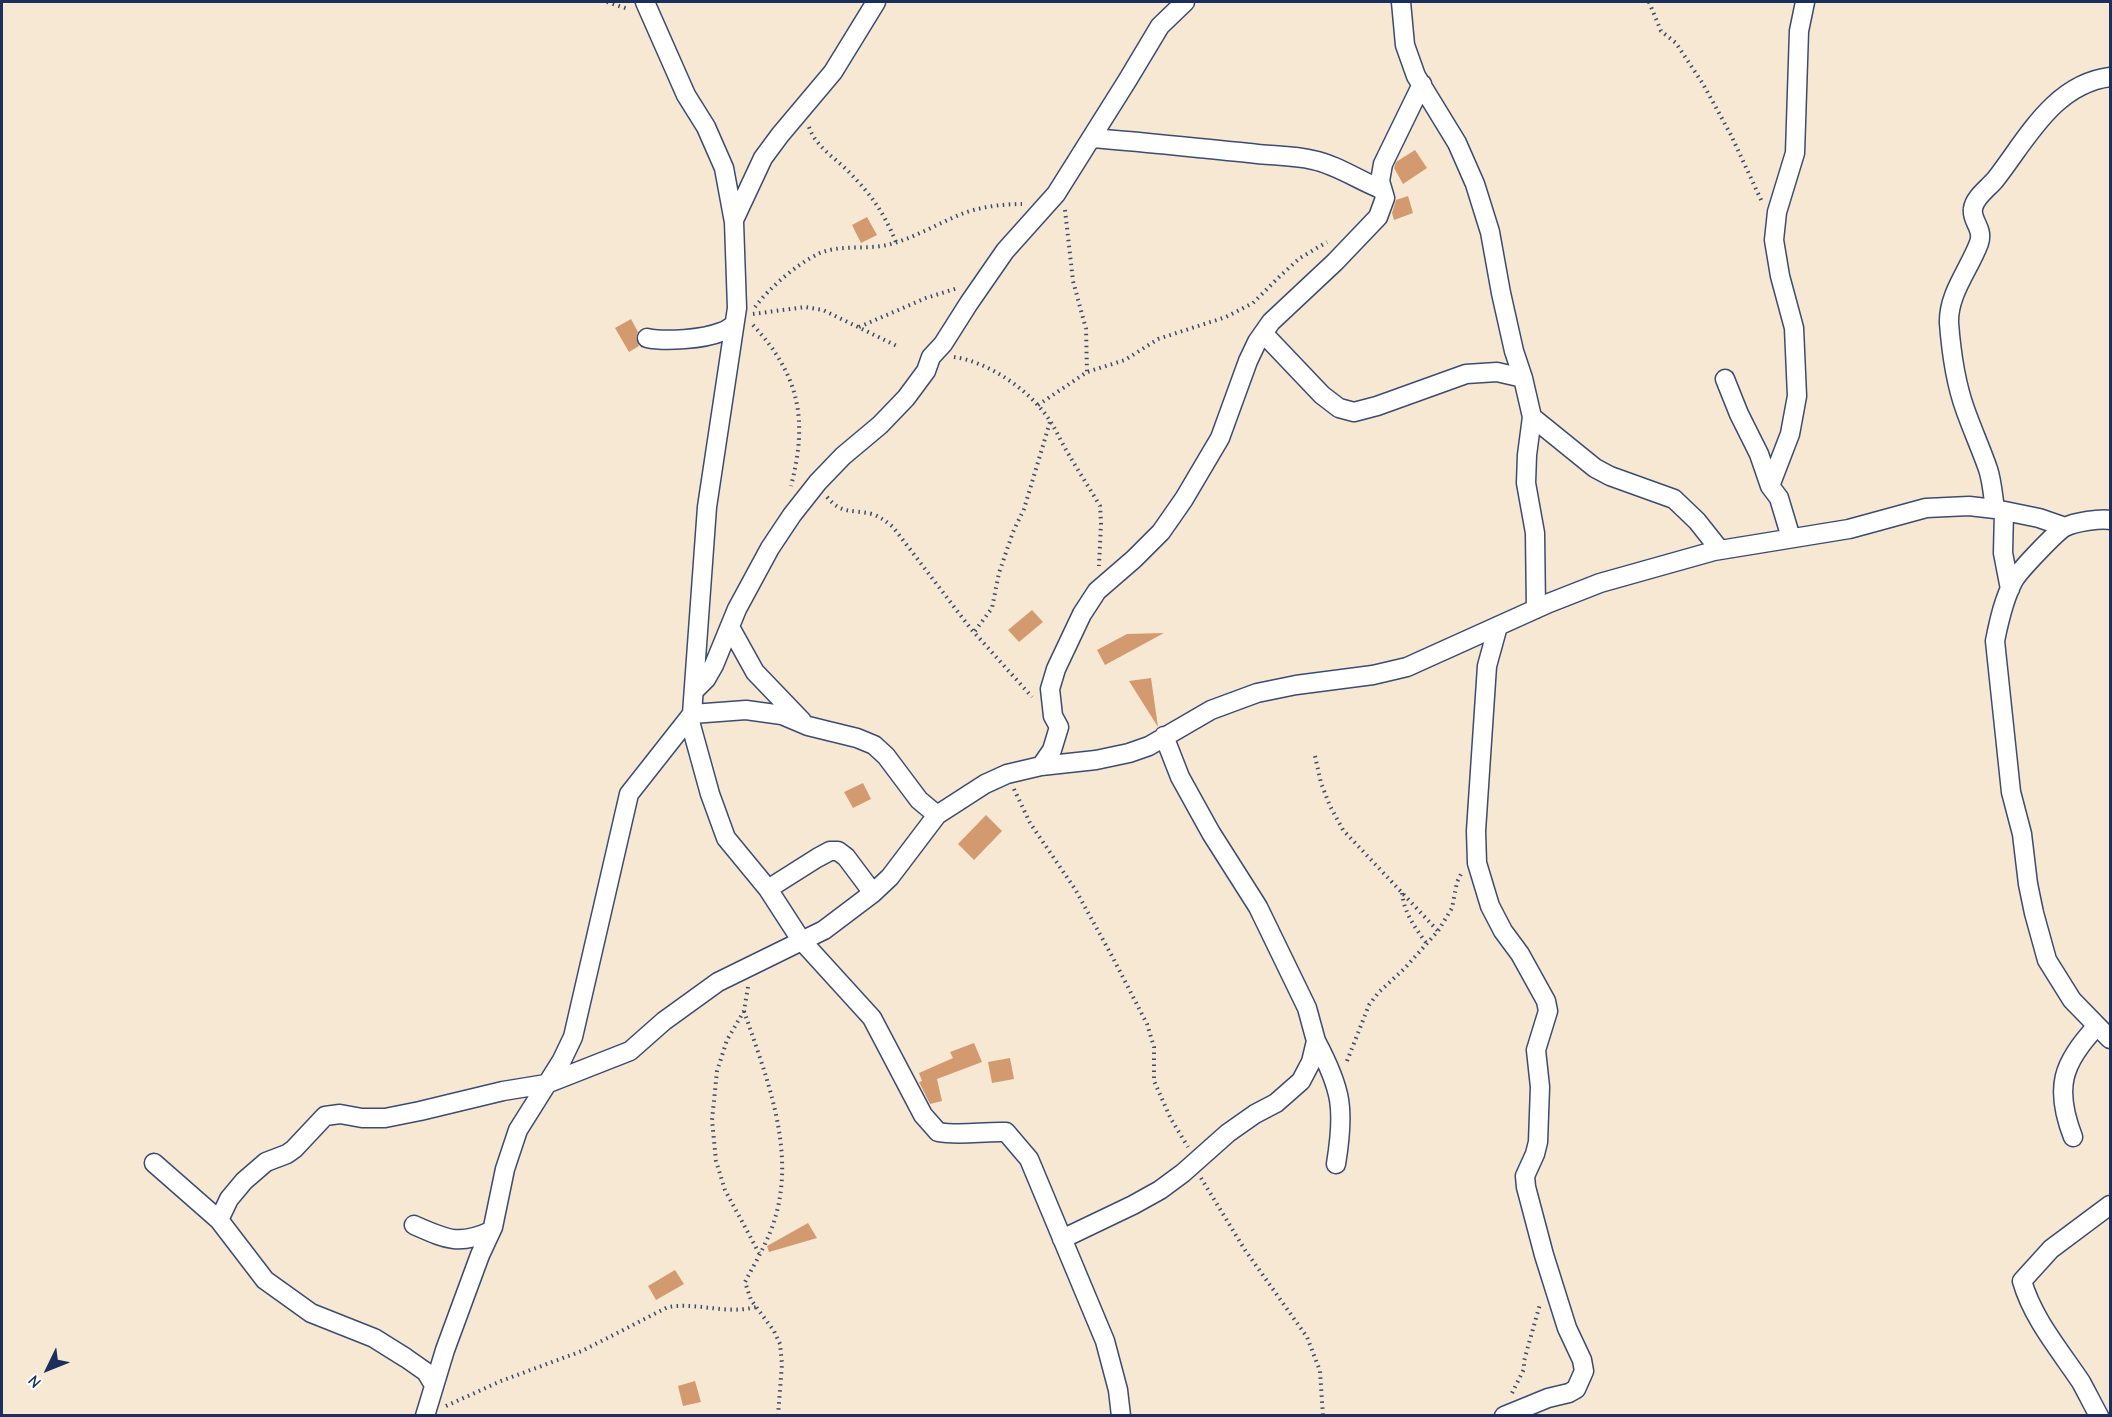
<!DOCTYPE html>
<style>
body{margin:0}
#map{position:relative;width:2112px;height:1417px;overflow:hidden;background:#f6e8d3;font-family:"Comic Neue",sans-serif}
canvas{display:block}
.frame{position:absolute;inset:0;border:3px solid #1b2f5e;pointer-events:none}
.north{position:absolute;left:18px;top:1339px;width:60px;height:60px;-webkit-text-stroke:4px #fff;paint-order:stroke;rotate:227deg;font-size:16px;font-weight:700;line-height:24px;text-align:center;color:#1b2f5e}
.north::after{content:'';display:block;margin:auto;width:21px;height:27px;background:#1b2f5e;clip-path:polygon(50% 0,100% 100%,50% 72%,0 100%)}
</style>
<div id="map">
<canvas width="2112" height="1417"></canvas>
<div class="frame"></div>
<div class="north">N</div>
</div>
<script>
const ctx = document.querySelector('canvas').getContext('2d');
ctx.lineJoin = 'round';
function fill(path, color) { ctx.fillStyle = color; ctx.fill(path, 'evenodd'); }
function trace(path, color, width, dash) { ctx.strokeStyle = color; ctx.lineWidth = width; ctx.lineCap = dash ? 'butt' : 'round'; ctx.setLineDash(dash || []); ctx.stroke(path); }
fill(new Path2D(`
 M1415,150L1427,168L1403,184L1394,168L1396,162Z
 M1408,196L1413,213L1394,220L1392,213L1396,200Z
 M867,217L877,235L861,243L852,225Z
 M631,319L638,332L636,337L639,346L629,352L615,328Z
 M1032,610L1043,622L1019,642L1008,630Z
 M1164,633L1105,665L1097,650L1127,634Z
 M1151,678L1158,727L1129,681Z
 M863,783L871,799L853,808L844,792Z
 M986,815L1002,831L974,860L958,844Z
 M974,1043L982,1062L937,1079L942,1101L930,1104L919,1082L922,1081L919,1073L953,1058L950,1052Z
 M1010,1058L1014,1079L992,1083L988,1062Z
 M808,1223L817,1238L769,1252L767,1246Z
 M675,1270L684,1284L656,1300L648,1286Z
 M695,1381L701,1402L683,1406L678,1386Z`), '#d39a6f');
const street = new Path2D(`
 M1401,2L1405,45L1416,76L1457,143L1475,184L1490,232L1501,293L1514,351L1523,378L1532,417L1527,455L1526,483L1535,533L1536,609
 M1092,138C1144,142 1197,148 1249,153C1270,156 1292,155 1313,160C1337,165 1358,180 1381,189
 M734,220L763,158L780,135L833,72L876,2
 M1263,333L1322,395L1339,408L1354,412L1377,406L1466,374L1497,372L1523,378
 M647,338C665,342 704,339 721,332C726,331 730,327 734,325
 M1725,379L1739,414L1759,454L1770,486L1779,498L1791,538
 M1532,417L1595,468L1610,476L1674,499L1697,521L1720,550
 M1770,486L1790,434L1797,396L1794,328L1780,276L1774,240L1777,212L1795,153L1799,31L1805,2
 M1995,509C1993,496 1992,481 1988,469C1981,449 1972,429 1965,409C1956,384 1951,349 1949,323C1948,294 1969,270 1979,243C1984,228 1971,221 1973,209C1974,198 1988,188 1995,180C2027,139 2054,84 2110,77
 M2004,511L2003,553L2010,589
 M2110,520C2101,518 2075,522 2065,527C2057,531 2019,571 2014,580C2004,598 1999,621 1995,641L2011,792L2022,834L2028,884L2034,913L2047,960L2072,1000L2110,1039
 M1498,626L1487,666L1476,831L1477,863L1490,906L1503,931L1520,954L1546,1001L1548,1011L1536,1050L1540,1087L1538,1142L1535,1154L1525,1176L1526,1187L1544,1255L1567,1328L1582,1360L1584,1371L1576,1389L1569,1393L1548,1398L1504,1416
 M730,627L755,672L802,721
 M695,690L706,679L714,665L737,609L770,548L792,515L818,482L843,456L880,425L906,398L926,371L931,357L943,344L969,303L1005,251L1056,194L1127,81L1160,26L1185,2
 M692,714L746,710L782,715L808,726L857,738L874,745L886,756L919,800L937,815
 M689,718L710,794L726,838L768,889L801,940L872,1018L923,1115L938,1132C961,1136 983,1131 1006,1132L1029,1159L1105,1341L1118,1390L1121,1416
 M1041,766L1052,750L1059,727L1053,716L1050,689L1056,669L1082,614L1097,591L1134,559L1161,532L1184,499L1220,438L1248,361L1257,342L1271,322L1335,262L1378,217L1385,198L1380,181L1383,164L1422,84
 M768,889L817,858L830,851H838L846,857L873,893
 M1316,1041C1342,1090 1345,1109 1336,1164
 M2073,1137C2054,1088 2062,1063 2097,1026
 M154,1163L219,1220L265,1280L311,1313L374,1338L406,1358L426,1372L434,1385
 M219,1220L229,1199L244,1181L266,1162L287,1154L294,1149L325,1116L340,1114L362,1118H385L420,1111L503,1091L546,1084L630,1051L664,1021L718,982L824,930L873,893L890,877L937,815L985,784L1007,774L1041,766L1096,760L1129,753L1149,746L1211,710L1257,693L1296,685L1373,675L1407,667L1549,603L1600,583L1714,551L1849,529L1926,508L1969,506L1995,509L2039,518L2065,527
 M414,1225C446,1239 458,1246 491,1231
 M1062,1239L1133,1205L1160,1190L1183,1173L1228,1133L1255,1114L1276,1103L1301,1081L1311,1062L1316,1041L1307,1008L1258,907L1211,833L1180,777L1164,736
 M425,1416L445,1350L480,1255L493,1227L505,1169L518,1130L562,1060L573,1037L629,794L692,714L707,507L737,308L734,222L724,168L706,127L686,95L645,2
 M2099,1416C2093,1405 2087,1393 2081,1382C2059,1349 2033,1319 2022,1281L2051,1249L2110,1205`);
trace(street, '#3c4b70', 21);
trace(new Path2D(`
 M607,2L628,9
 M1649,2L1661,31L1676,43L1703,84L1731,135L1762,202
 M809,127C816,147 834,157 849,172C872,196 883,211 896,242
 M1065,210L1073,281L1086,329L1087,372
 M755,307C769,288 797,264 818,254C839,244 865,250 887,245C912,239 935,225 959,215C978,207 1002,204 1022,204
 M753,314L805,307L823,310L899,347
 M753,325C800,376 808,420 791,486
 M859,327L926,298L958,288
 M954,357C988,362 1026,388 1046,415C1055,427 1061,442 1069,455C1079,472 1090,489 1100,506L1101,523L1099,566
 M1038,405L1087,372L1125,360L1158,339L1226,317L1253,303L1280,276L1300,258L1327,242
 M827,497C842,515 852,509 872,514C880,517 886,521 893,527L971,629L1032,697
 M975,631L992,608L999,573L1013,532L1024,509L1050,422
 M1315,756L1321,783L1330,806L1343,830L1438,931
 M1014,789L1030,823L1075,889L1113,958L1147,1024L1154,1047V1081L1171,1119L1188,1147
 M1402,893C1404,913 1416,929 1427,944
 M748,987L744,1011L727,1040L717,1071L712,1120L716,1161L725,1190L759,1253
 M744,1011C766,1076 795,1147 776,1215C770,1238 756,1261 745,1282L751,1300L774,1331L780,1344L782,1364L778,1416
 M1347,1061L1369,1005L1378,993L1405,968L1438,931L1452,908L1457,882L1462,872
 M1201,1178L1245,1250L1307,1337L1320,1371L1323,1416
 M1512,1393L1524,1369V1361L1540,1304
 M446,1406L501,1381L582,1351L668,1307C699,1302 725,1315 756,1307`), '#3c4b70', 4, [1.5, 4.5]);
trace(street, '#fff', 18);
</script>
